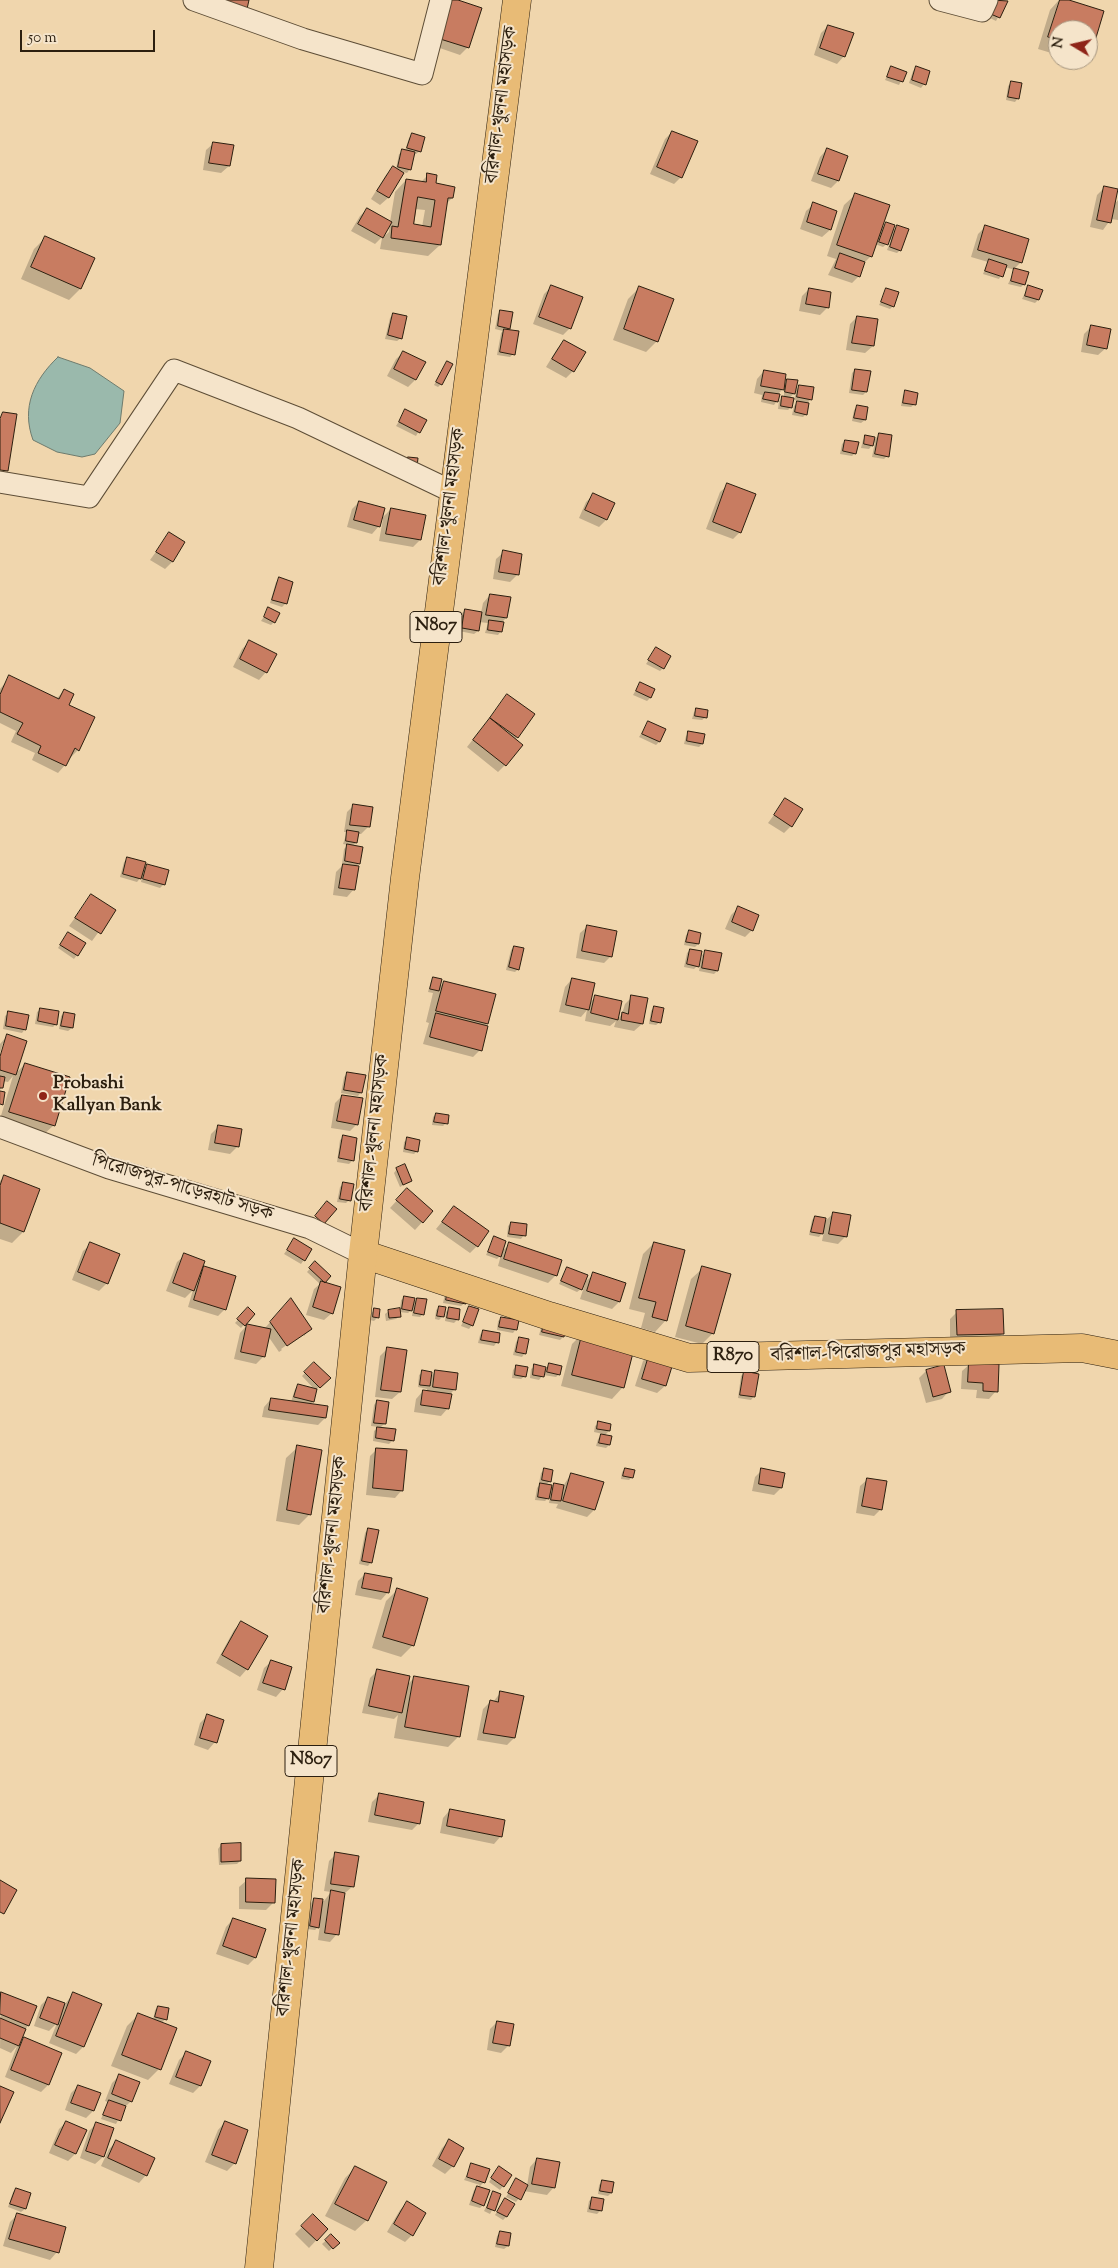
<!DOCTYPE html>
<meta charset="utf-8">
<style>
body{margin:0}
#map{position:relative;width:1118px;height:2268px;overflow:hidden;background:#f0d6ad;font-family:"Sorts Mill Goudy",serif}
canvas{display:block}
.north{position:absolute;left:1048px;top:20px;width:50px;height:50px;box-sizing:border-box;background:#f5e4ca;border:1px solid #a5957f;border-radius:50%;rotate:279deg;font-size:14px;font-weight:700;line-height:20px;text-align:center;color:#2c1f0f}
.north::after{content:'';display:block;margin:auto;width:18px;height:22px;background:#8f2418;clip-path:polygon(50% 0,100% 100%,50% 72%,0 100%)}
.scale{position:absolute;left:20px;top:30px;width:135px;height:22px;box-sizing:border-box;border:2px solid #2c1f0f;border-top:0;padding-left:6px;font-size:15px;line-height:18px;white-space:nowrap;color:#2c1f0f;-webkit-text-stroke:4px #f5e4ca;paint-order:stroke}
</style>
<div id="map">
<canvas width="1118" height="2268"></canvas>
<div class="north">N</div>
<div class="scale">50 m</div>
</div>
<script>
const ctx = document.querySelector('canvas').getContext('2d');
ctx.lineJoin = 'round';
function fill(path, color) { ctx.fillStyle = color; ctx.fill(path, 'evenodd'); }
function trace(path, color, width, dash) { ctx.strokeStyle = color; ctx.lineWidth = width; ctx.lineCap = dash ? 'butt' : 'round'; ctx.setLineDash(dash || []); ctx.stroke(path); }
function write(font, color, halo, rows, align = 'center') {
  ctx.font = font + ' "Sorts Mill Goudy","Noto Serif Bengali",serif'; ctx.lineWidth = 4; ctx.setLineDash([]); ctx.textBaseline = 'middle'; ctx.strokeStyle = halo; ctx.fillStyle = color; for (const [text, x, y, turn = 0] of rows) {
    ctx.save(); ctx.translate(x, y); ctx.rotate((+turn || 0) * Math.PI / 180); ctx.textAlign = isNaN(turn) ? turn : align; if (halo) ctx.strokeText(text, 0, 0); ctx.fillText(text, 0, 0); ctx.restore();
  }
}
const water = new Path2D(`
 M58,357L90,368L124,391L120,423L95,454L82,457L57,452L33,440C21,407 34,380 58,357Z`);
fill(water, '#9ab9ac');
trace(water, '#6e7b6d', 1);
fill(new Path2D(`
 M454,0L468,47L460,55L431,45Z
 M991,0L1006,2L996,21L984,15Z
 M1059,0L1103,12L1091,50L1088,53V30H1058V55L1038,49L1050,10Z
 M828,26L844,56L837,64L814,55L821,33Z
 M917,67L924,84L921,88L909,83L913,71Z
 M891,68L905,73L899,85L885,80Z
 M1011,83L1018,98L1015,102L1006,100L1008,86Z
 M672,132L681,177L674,184L650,174L665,139Z
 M412,135L420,151L416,154H413L410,169L407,173L403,172L388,198L380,205L371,199L386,175L393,168L396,169L399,154L405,151L409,138Z
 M214,143L232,146L229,166L221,173L203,170L206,150Z
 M827,149L838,181L831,188L811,181L820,157Z
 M428,175L434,185L452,198L446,204L440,245L428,256L380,249L382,238L389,232L390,223L382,237L375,244L351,231L360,216L367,209L390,222L395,192L406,180L420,183ZM415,209L425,210L422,227L412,225Z
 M1104,188L1114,205L1118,200V220L1111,219L1103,230L1090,227L1097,195Z
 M856,194L880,230L886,224L890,233L898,226L900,250L897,253L887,250L891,240L883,247L875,244L871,256L863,264L859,276L852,283L828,275L836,259L827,256L844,205Z
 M814,204L836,212L830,230L822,237L800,229L806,211Z
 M985,227L1028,240L1021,262L1014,269L1027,273L1024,284L1021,287L1008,284L1015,270L1005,267L999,279L983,274L988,262L971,257L978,234Z
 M45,238L93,259L80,289L69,300L21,279L34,249Z
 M551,287L570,328L563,335L533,324L544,294Z
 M1028,287L1038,300L1035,303L1022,299Z
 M639,288L657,341L646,352L613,340L628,299Z
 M809,289L828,307L820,315L799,311L802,296Z
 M887,290L893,306L890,309L879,305Z
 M501,311L509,328L507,330L513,354L510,357L497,355L501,333L503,331L495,329L498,314Z
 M393,314L401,338L397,341L385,339L390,318Z
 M857,317L873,346L865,353L846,350L850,324Z
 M1092,326L1106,348L1098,355L1081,352L1084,334Z
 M564,341L573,371L566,378L546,367L557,349Z
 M404,352L415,380L408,387L387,376L396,359Z
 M447,362L441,384L438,387L434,385Z
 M855,370L866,392L863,395L849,393L852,373Z
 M764,371L783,385L788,380L794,392L800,386L811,399L806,404V414L803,417L792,415L794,406L799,401L794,400L796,392L789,398L791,407L788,410L778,409L779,401L784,396V388L778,394L777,401L774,405L761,402L762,395L754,393L757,379Z
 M906,392L915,404L911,407L901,406L903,395Z
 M857,407L866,408L865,420L861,423L852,421L854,410Z
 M406,410L425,420L416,436L396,426Z
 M879,435L887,456L884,459L872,457L875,442L869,449L861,448L863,440L866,436L873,441Z
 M845,441L855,453L852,456L840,454L842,444Z
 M728,485L740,532L733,539L706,529L720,492Z
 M594,494L613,503L606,520L599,527L579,518L586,502Z
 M359,502L379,526L372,534L347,527L352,509Z
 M391,509L420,540L413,547L379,541L383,519H381Z
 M169,534L183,543L172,562L165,569L150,560Z
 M504,552L517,575L510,582L493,579L496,559Z
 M280,579L292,583L285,604L282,607L270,603L276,582Z
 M490,595L506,618L501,623V631L498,635L485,633L488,623L479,622L478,631L474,634L459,631L462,613L466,610L481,613L483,603Z
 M269,609L274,622L271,625L261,621Z
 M249,642L266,672L259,680L233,667L242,649Z
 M656,649L663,668L660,671L646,664Z
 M10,677L56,699L64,691L78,750L71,757L69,756L65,765L58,773L32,760L35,753L11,742L16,731L0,723V689Z
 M640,683L650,698L647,701L633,695Z
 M507,696L517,737L505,765L498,772L467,747Z
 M697,709L706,717L702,720L692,719L694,712Z
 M648,723L659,742L656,745L639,737Z
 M689,733L702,744L699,747L684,744L686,736Z
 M785,800L791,826L784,833L768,823Z
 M354,805L368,827L361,834H358L356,843L352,846L359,863L356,867L354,889L347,897L333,895L336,872L344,864H342L344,849L348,845L343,844L347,832H344L347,812Z
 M127,859L142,871L148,865L164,884L160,888L141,882L142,876L137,882L120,877L124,862Z
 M91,896L114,911L92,941L69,926Z
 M738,908L752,930L745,937L725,929L731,915Z
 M588,926L611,956L604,963L576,958L580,933Z
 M689,932L698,944L695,947L684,945L686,935Z
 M65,937L77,955L74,959L58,948Z
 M514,947L518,969L515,972L506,970L511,950Z
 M690,950L697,966L694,969L684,967L687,953Z
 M706,952L717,971L714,974L699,971L702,955Z
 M434,978L439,988L444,982L487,1024L484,1026L480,1050L473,1057L423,1044L429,1023L426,1022L433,993L428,992L431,981Z
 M572,979L589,1003L596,997L617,1020L622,1014L625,1004L632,997L647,999L642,1024L634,1031L614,1027L616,1021L610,1026L585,1021L587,1010L581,1017L559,1012L565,987Z
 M654,1007L660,1022L656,1025L649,1024L651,1011Z
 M41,1009L56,1024L53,1027L35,1024L37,1012Z
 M9,1013L25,1029L22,1033L3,1029L5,1016Z
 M64,1013L74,1015L72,1028L68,1031L59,1029L61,1016Z
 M7,1036L15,1074L25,1064L54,1125L42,1136L0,1119L13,1076L8,1082L3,1081L0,1090V1061L6,1043H3L0,1053V1044Z
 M348,1073L361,1092L358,1096L341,1093L344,1077Z
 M342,1096L357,1124L350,1131L331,1128L335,1103Z
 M436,1114L446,1123L443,1126L432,1125L433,1117Z
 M218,1127L238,1146L230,1154L208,1150L211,1134Z
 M344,1137L353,1160L349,1164L337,1162L340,1140Z
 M408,1139L417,1151L414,1154L403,1152L404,1142Z
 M397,1169L411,1181L400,1187L394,1173Z
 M4,1177L39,1190L23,1232L12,1243L0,1239V1181Z
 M344,1184L349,1200L346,1203L337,1202L340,1187Z
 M400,1197L432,1211L415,1230L390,1208Z
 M454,1207L477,1246L470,1253L436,1229Z
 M834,1213L846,1236L838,1244L822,1241L824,1231L819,1237L809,1235L812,1220L815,1217L824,1222Z
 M511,1223L524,1235L521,1239L507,1237L508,1226Z
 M494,1238L501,1252L510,1244L561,1261L555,1276L548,1283L498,1266L501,1255L497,1259L486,1255Z
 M294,1240L311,1250L301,1264L284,1254Z
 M654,1243L666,1320L655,1332L641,1328L645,1313L629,1309L643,1254Z
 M91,1244L118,1255L107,1283L99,1291L72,1280L83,1251Z
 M185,1255L199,1273L205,1268L225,1309L218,1316L188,1307L193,1290L185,1298L166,1291L177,1262Z
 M315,1263L329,1276L323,1283L332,1313L324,1320L306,1315L314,1289L320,1284L307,1272Z
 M567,1268L581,1289L577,1292L559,1284Z
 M703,1268L713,1333L702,1344L675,1337L691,1279Z
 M594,1274L625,1284L619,1302L612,1309L580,1299L586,1281Z
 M445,1294L465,1303L461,1306L443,1303Z
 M405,1297L412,1304L417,1299L423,1314L420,1317L412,1316L413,1309L408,1313L399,1312L400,1316L396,1319L386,1321L385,1314L389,1311L400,1309L401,1300Z
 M284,1307L310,1329L304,1336V1333L281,1349L282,1350L279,1352L268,1336L263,1357L256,1364L234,1359L240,1333L247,1325L264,1329Z
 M440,1307L443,1316L439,1320L435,1319L436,1310Z
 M470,1307L472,1325L469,1329L461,1326Z
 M450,1308L458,1319L454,1323L445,1321L446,1312Z
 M248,1309L254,1314L241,1328L235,1323Z
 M375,1310L378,1317L374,1321L370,1320L371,1313Z
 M957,1312L1003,1333L995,1341L950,1342V1319Z
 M502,1318L516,1329L513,1333L497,1330L498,1321Z
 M542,1325L563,1337L560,1340L539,1335Z
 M483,1331L497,1342L494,1346L478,1343L480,1335Z
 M583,1333L623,1387L612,1399L561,1386L572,1344Z
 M519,1339L525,1353L522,1357L513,1355L516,1342Z
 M388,1348L400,1392L392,1399L375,1397L380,1356Z
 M651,1353L673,1361L665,1386L657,1393L635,1386L643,1361Z
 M314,1364L329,1378L315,1391L313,1402L309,1405L327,1407L325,1418L318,1425L262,1417L264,1407L271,1399L291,1402L295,1389L298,1386L315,1390L302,1376Z
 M970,1364L996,1391L989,1399L976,1398L977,1390L961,1389L962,1371Z
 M549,1365L559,1374L556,1377L543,1375L539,1380L530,1378L531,1369L535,1366L544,1370Z
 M516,1366L525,1376L521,1379L512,1378L513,1370Z
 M436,1371L455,1389L450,1394L448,1408L441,1416L414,1412L416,1399L423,1391L427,1392V1389L418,1387L419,1375L423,1372L430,1377Z
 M926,1371L949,1391L942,1399L926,1403L919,1378Z
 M745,1372L754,1396L751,1400L738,1398L741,1376Z
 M377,1401L384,1424L380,1428L393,1440L389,1444L373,1441L374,1431L379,1427L371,1426L374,1405Z
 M599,1423L610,1425L609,1431L604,1436L609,1445L606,1448L596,1446L598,1439L603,1434L594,1432L595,1426Z
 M298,1447L310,1514L299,1525L276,1521L286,1458Z
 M377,1449L402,1490L395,1498L366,1495L370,1456Z
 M625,1469L632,1477L629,1480L621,1479L622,1472Z
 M544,1470L550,1481L546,1485L549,1490L555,1484L563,1486L571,1474L602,1483L594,1510L587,1517L556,1508L558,1504L549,1503L550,1496L545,1501L535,1500L537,1488L541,1483H539L541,1473Z
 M762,1470L781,1488L774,1495L752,1491L755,1477Z
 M868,1479L881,1509L874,1516L856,1513L860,1486Z
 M368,1529L371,1562L368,1566L359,1564L365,1533Z
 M365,1574L388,1592L381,1600L355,1595L358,1581Z
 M397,1590L413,1645L401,1657L372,1648L386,1601Z
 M242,1622L247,1669L240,1677L216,1663L234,1630Z
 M272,1661L283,1689L276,1697L257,1690L264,1668Z
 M377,1671L407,1685L414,1678L459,1736L448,1747L394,1738L398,1715L394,1719L362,1713L370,1678Z
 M501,1692L514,1738L507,1745L477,1740L483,1709L490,1702H493Z
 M207,1716L215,1742L208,1750L194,1745L200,1723Z
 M379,1795L419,1823L412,1830L368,1822L372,1802Z
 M450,1810L501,1836L494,1844L440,1833L443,1818Z
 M221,1845L240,1861L237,1864L219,1865L218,1849Z
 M336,1854L353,1886L344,1894L337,1934L330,1942L318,1940L320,1925L315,1930L307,1929L311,1903L314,1899L324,1901L331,1892L324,1891L329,1861Z
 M247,1880L274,1902L266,1910L239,1909V1887Z
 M233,1919L255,1958L248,1965L216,1954L226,1927Z
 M1,1993L28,2025L18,2045L25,2039L48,2085L41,2092L5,2077L17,2046L11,2053L0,2048Z
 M73,1994L83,2047L76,2054L49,2043L57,2023L49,2031L34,2026L41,2005L48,1998L65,2004Z
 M158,2007L165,2019L161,2024L159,2069L148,2080L111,2066L127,2026L138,2015L153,2020L155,2010Z
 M497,2022L509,2045L501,2053L487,2050L490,2029Z
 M186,2053L210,2062L200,2086L193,2093L169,2084L179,2060Z
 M119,2076L131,2101L124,2108L116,2124L101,2119L108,2102L105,2101L112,2083Z
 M78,2086L93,2111L86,2118L65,2110L71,2093Z
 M66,2122L85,2131L75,2154L68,2161L49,2153L59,2129Z
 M225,2122L235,2163L227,2171L205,2162L218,2130Z
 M97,2123L103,2157L95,2164L80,2158L89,2131Z
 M449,2141L462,2148L453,2166L445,2174L432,2166L442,2148Z
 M116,2142L146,2175L139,2183L101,2166L109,2149Z
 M537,2159L554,2187L547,2195L524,2191L516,2202L506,2197L516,2180L527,2186L530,2167Z
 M472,2165L484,2182L479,2187L483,2205L480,2208L469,2205L474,2190L480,2185L464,2180Z
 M356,2167L367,2220L355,2231L325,2216L345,2178Z
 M496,2171L503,2186L500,2190L489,2182Z
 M603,2181L611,2193L608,2196L598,2194L599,2185Z
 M16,2189L25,2209L21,2212L8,2207L13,2192Z
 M494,2192L500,2195L490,2214L484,2211Z
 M593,2198L600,2211L597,2214L587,2212L589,2201Z
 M505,2199L506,2217L503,2220L495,2215Z
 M407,2203L412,2235L405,2242L387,2232L400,2210Z
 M17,2215L57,2252L50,2260L3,2246L10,2222Z
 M313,2216L327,2229L309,2248L295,2234Z
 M500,2233L510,2234L508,2246L504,2249L495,2247L497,2236Z
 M331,2236L338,2243L329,2251L322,2244Z`), '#0003');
const building = new Path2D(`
 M226,0H249L247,9L225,3Z
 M450,0H458L482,8L469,48L437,38Z
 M992,0L1008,1L1000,18L986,12Z
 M1060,0H1069L1104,11L1092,51L1088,50V30H1058V40L1048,37Z
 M828,25L854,33L845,57L820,48Z
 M891,66L907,72L903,82L887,77Z
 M916,66L930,71L926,85L912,80Z
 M1011,81L1022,83L1019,99L1008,97Z
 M672,131L698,141L682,178L657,167Z
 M412,133L425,137L421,152L407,148Z
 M213,142L234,145L230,166L209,163Z
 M827,148L848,156L839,181L818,174Z
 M402,149L415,152L411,170L398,167Z
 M393,166L404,173L389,198L377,191Z
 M427,173L437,175L436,183L455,187L453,198H448L441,245L391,238L392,226L398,227L406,179L426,182ZM418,197L435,200L431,227L414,224Z
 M1104,186L1118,189L1111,223L1097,220Z
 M855,193L890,205L872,257L837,245Z
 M813,202L837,211L831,230L807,222Z
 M367,208L392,222L383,238L358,224Z
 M886,222L895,225L888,245L879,242Z
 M897,225L909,229L901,251L890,247Z
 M985,225L1029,239L1022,263L978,250Z
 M45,236L95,258L81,289L31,267Z
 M840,253L865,262L860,277L835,268Z
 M989,259L1007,265L1003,277L985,271Z
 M1014,268L1029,272L1025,285L1011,281Z
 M551,285L583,297L571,329L539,317Z
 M1028,285L1043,290L1039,300L1025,296Z
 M639,286L674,299L658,342L624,329Z
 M809,288L831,292L829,308L806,304Z
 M886,288L899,292L894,307L881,302Z
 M500,310L513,312L510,329L498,326Z
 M393,313L407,316L402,339L388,335Z
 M857,316L878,319L874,346L852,343Z
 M1091,325L1111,329L1107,349L1087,345Z
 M504,329L519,331L515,355L500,352Z
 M564,340L586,352L574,372L552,359Z
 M403,351L426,362L416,380L394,369Z
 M447,361L453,364L442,385L436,382Z
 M855,369L871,371L867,392L852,390Z
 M764,370L786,374L784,390L761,386Z
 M787,379L798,380L795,394L785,392Z
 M799,385L814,387L812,400L797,397Z
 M905,390L918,393L916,405L903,403Z
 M765,392L780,394L778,402L763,399Z
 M782,396L794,398L792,408L781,406Z
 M797,401L809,403L807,415L795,412Z
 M857,405L868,407L866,420L854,418Z
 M405,409L427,420L420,433L399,422Z
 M3,412L17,414L8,471L0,470V419Z
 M879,433L892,435L889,457L875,454Z
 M865,435L875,437L873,446L864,444Z
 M845,440L859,442L856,454L843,451Z
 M408,457L418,458L417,467L406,465Z
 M727,483L756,494L741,533L713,522Z
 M593,493L615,503L607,520L585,510Z
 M359,501L385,508L380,527L354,520Z
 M391,508L426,515L421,540L386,534Z
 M169,532L185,542L173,562L156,552Z
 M503,550L522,554L519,575L499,572Z
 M279,577L293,582L287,604L272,600Z
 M490,594L511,597L507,618L486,615Z
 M268,607L280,613L275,623L264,617Z
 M465,609L482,612L479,631L462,628Z
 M489,620L504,622L502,632L488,630Z
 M249,640L277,654L267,673L240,659Z
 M656,647L671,656L664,669L648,660Z
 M9,675L59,699L64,689L74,694L69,705L95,717L79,751L75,748L66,766L38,753L41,746L17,734L23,723L0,712V695Z
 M640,682L655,689L651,698L636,691Z
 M507,694L535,714L518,738L490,718Z
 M696,708L708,710L707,718L695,716Z
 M490,718L523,745L506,766L473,740Z
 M648,721L666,729L660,742L642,734Z
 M688,731L705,734L703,744L687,741Z
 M785,798L803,809L792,827L774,815Z
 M353,804L373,807L370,827L350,825Z
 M347,830L359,832L357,843L346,841Z
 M347,844L363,847L360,864L345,861Z
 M127,857L146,862L141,879L123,874Z
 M147,864L169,870L165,885L143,879Z
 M343,864L359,866L355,890L339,888Z
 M91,894L116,910L101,934L75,918Z
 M738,906L759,915L753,931L732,922Z
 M587,925L617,931L612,957L582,951Z
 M689,930L701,933L699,944L686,942Z
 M68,932L86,943L78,956L60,945Z
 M514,946L524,948L519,970L509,967Z
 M690,949L702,951L699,967L687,964Z
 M705,950L722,953L718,971L702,968Z
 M433,977L442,979L439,991L430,989Z
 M572,978L595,983L589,1010L566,1005Z
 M444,981L496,994L488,1024L436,1011Z
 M595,995L622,1001L618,1020L591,1013Z
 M631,995L648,998L643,1024L621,1020L622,1012L628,1014Z
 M654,1006L664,1008L661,1023L651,1021Z
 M40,1008L59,1011L57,1025L38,1021Z
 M8,1011L29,1015L26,1030L6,1026Z
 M64,1012L75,1014L73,1028L61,1026Z
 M436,1013L488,1026L482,1051L430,1037Z
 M7,1034L27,1041L16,1075L0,1070V1057Z
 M25,1063L70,1077L55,1126L9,1112Z
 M347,1072L366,1075L362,1093L344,1090Z
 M0,1076L5,1077L3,1088H0Z
 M0,1091L5,1092L3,1105L0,1104Z
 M342,1095L363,1098L358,1125L337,1121Z
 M436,1113L449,1115L448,1124L434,1122Z
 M218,1125L242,1129L239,1147L215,1143Z
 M343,1135L357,1138L354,1161L339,1158Z
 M407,1137L420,1140L418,1152L405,1149Z
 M405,1164L412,1181L403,1185L396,1168Z
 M4,1175L40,1189L24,1232L0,1223V1186Z
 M343,1182L354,1184L351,1201L340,1199Z
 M407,1188L433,1211L423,1223L396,1200Z
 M327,1201L337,1209L324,1224L315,1216Z
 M454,1206L489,1231L478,1247L442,1222Z
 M833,1212L851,1215L847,1237L829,1234Z
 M815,1216L826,1218L823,1234L811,1232Z
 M511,1222L527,1224L526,1236L509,1234Z
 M494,1236L506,1241L501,1257L488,1252Z
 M294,1238L312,1249L305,1261L287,1250Z
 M90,1242L120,1254L108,1284L78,1272Z
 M509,1242L562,1260L557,1276L504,1259Z
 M654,1242L685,1250L667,1321L652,1317L656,1302L639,1298Z
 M184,1253L205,1261L194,1291L173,1283Z
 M315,1261L331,1276L325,1283L309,1268Z
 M204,1266L236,1276L226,1310L194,1300Z
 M702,1266L731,1274L714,1334L686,1326Z
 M567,1267L588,1275L582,1290L561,1281Z
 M593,1272L626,1283L620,1302L587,1291Z
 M321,1281L341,1287L333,1314L313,1307Z
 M448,1290L468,1293L466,1304L446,1300Z
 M404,1296L415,1298L412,1311L402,1309Z
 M291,1298L312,1329L287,1346L270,1322Z
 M417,1298L427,1299L424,1315L414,1313Z
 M439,1306L446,1307L444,1317L437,1316Z
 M469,1306L479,1309L473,1326L463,1322Z
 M248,1307L255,1314L245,1326L237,1319Z
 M449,1307L460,1309L459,1320L447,1318Z
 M374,1308L380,1309L379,1318L373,1317Z
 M400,1308L401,1317L389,1318L388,1310Z
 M1003,1309L1004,1334L957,1335L956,1310Z
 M501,1317L519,1320L517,1330L499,1327Z
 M545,1320L567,1326L564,1337L542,1332Z
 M247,1324L271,1329L265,1357L241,1352Z
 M483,1330L500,1333L499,1343L481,1340Z
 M583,1331L635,1345L624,1388L572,1375Z
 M519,1337L529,1339L526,1354L516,1352Z
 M387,1347L407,1350L401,1392L381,1390Z
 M650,1352L674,1360L666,1386L642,1379Z
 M314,1362L331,1378L320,1388L304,1372Z
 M969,1362L999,1364L998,1392L983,1391V1383L968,1382Z
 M549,1363L562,1366L560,1375L547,1372Z
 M534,1364L546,1367L544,1377L533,1375Z
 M516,1365L528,1367L526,1377L515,1375Z
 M944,1365L951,1392L933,1397L926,1370Z
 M422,1370L432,1372L430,1386L420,1385Z
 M435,1370L458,1373L456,1390L433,1387Z
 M744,1371L759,1374L755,1397L740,1395Z
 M298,1384L317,1389L314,1402L294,1397Z
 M423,1390L452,1394L449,1409L421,1405Z
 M271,1398L328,1406L326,1418L269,1410Z
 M377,1400L389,1402L386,1424L374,1423Z
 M598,1421L611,1424L610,1431L597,1429Z
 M377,1427L396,1429L394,1441L376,1438Z
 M601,1434L612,1436L610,1445L599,1443Z
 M297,1445L322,1450L311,1515L287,1510Z
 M376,1448L407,1450L403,1491L373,1488Z
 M544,1468L553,1470L551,1482L542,1480Z
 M625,1468L635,1470L633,1478L623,1476Z
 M761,1468L785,1473L782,1488L759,1484Z
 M571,1473L604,1482L595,1510L563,1501Z
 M867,1478L887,1481L882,1510L862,1506Z
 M540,1483L552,1485L549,1499L538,1497Z
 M554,1483L564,1485L561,1501L551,1500Z
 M368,1528L379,1530L372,1563L362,1561Z
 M365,1573L392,1578L389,1593L362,1588Z
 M397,1588L428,1598L414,1646L383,1637Z
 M241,1621L268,1636L248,1670L222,1655Z
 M271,1660L292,1667L285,1690L263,1683Z
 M377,1669L410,1676L402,1713L369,1706Z
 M414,1676L469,1686L460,1737L405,1727Z
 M500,1691L524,1696L515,1738L483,1733L490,1700L498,1702Z
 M207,1714L224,1720L217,1743L200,1738Z
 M379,1793L424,1802L420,1824L375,1815Z
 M450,1809L505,1820L502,1837L447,1826Z
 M241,1843V1861L221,1862V1844Z
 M335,1852L359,1856L354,1887L331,1884Z
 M246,1878L276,1879L275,1903L246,1902Z
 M0,1880L17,1890L4,1914L0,1912Z
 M331,1890L345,1893L339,1935L325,1933Z
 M314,1898L323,1899L319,1928L310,1926Z
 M233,1918L266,1929L256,1958L223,1946Z
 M1,1992L37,2006L29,2026L0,2014Z
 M73,1992L102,2004L84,2047L56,2036Z
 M48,1997L65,2003L58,2025L40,2018Z
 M158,2006L169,2008L167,2020L155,2017Z
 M138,2013L177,2028L161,2070L122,2055Z
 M0,2018L26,2029L19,2046L0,2038Z
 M497,2021L514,2024L510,2046L493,2043Z
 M24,2037L62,2053L49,2085L11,2070Z
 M186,2051L211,2061L201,2086L176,2077Z
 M119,2074L140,2082L132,2102L112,2094Z
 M78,2085L101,2093L94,2111L71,2103Z
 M0,2086L14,2092L0,2123Z
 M109,2100L126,2106L121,2121L103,2115Z
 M66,2121L87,2130L76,2154L55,2145Z
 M225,2121L248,2130L236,2164L212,2155Z
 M96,2122L114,2128L104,2157L86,2151Z
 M449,2139L464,2148L454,2167L439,2159Z
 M116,2140L155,2158L147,2176L108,2158Z
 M537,2158L560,2162L555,2188L532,2184Z
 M471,2163L490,2169L485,2183L467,2177Z
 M355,2166L387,2182L368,2221L335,2204Z
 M499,2166L512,2175L504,2187L491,2178Z
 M516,2178L528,2185L521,2200L508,2193Z
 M602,2180L614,2182L612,2193L600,2191Z
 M477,2186L490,2190L484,2206L472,2201Z
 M16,2188L31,2193L26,2209L10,2204Z
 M493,2191L501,2194L495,2211L487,2208Z
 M592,2197L604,2199L602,2211L590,2209Z
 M505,2198L515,2204L507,2217L497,2212Z
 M407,2201L426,2213L413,2236L394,2224Z
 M17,2213L66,2227L59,2253L9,2239Z
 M313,2214L328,2229L317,2241L301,2226Z
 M500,2231L511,2233L509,2246L497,2244Z
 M331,2234L340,2243L333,2249L325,2240Z`);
fill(building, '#c87c61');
trace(building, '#2c1f0f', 1);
const street = new Path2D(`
 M194,0L303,39L422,74L441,0
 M940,0L982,11L987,0
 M0,482L89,497L174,370L298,418L453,492
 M0,1127L109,1168L310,1228L363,1254`);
const primary = new Path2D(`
 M363,1254L549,1316L689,1358L1082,1348L1118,1355`);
const highway = new Path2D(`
 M259,2268L363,1254L405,878L517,0`);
trace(street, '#5d4d36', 23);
trace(primary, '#2c1f0f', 29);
trace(highway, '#2c1f0f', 29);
trace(street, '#f5e4ca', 21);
trace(primary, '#e8bb76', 28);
trace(highway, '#e8bb76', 28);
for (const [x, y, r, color] of [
 [43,1096,5,"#8f2418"]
]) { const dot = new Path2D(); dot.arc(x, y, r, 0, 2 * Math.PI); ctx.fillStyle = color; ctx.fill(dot); trace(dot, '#f5e4ca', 2); }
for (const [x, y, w] of [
 [436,627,52],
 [733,1357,52],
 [311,1761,52]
]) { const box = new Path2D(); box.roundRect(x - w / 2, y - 15.5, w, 31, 4); ctx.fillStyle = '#f5e4ca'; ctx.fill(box); trace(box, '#2c1f0f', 1); }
write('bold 18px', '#2c1f0f', null, [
 ["N807",436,627],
 ["R870",733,1357],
 ["N807",311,1761]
]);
write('19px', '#2c1f0f', '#f5e4ca', [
 ["বরিশাল-খুলনা মহাসড়ক",503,105,-83],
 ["বরিশাল-খুলনা মহাসড়ক",451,507,-83],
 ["বরিশাল-খুলনা মহাসড়ক",376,1133,-84],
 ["পিরোজপুর-পাড়েরহাট সড়ক",182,1189,17],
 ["বরিশাল-পিরোজপুর মহাসড়ক",868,1354,-2],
 ["বরিশাল-খুলনা মহাসড়ক",334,1535,-84],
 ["বরিশাল-খুলনা মহাসড়ক",293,1938,-84]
]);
write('bold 19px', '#2c1f0f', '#f5e4ca', [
 ["Probashi",53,1085],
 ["Kallyan Bank",53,1107]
], 'left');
</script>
